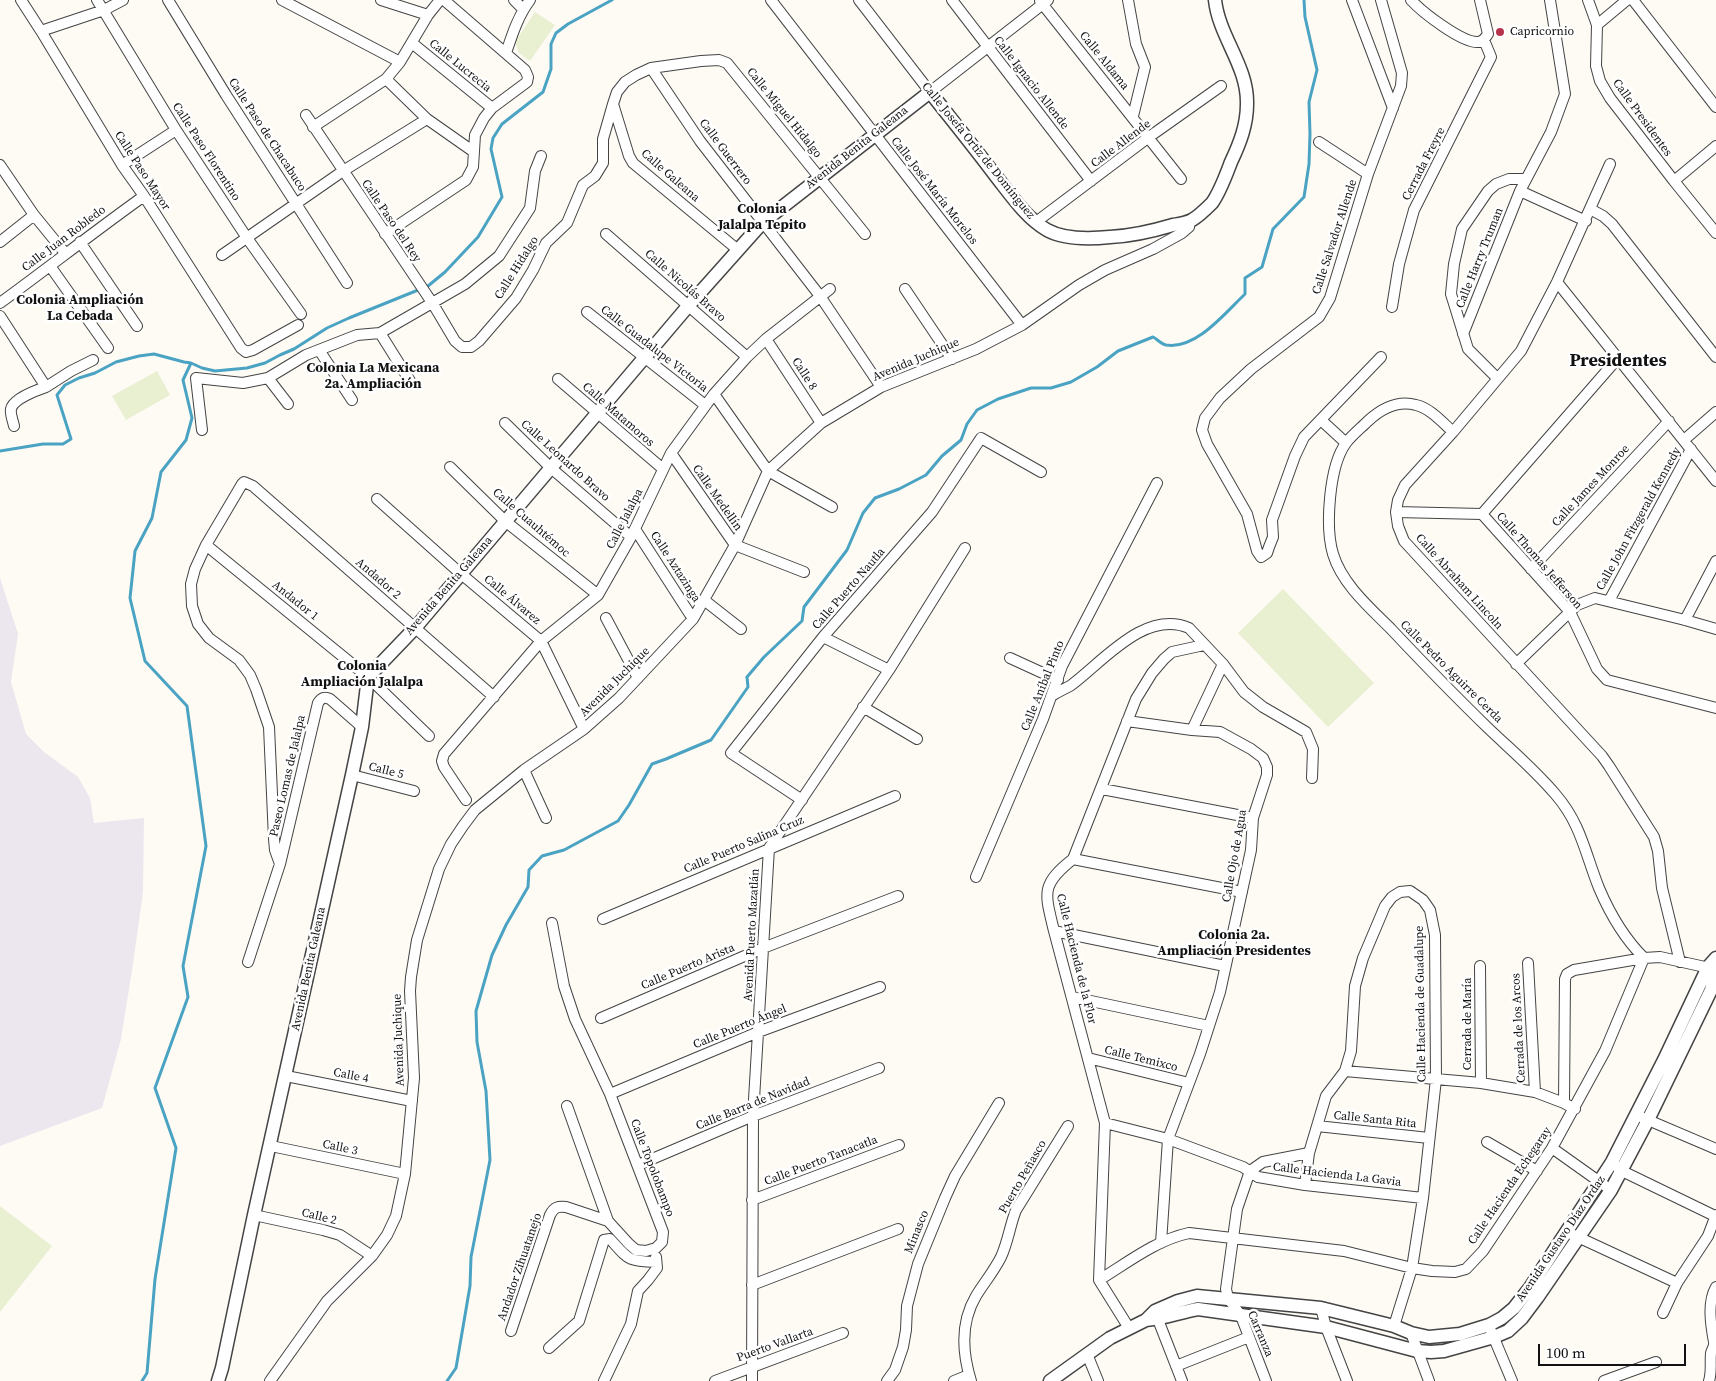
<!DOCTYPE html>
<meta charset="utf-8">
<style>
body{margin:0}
#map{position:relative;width:1716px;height:1381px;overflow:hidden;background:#fefbf5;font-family:"Source Serif 4",serif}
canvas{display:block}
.scale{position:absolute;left:1538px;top:1344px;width:148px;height:22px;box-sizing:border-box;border:2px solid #111;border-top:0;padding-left:6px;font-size:15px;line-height:18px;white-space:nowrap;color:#111;-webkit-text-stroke:4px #fff;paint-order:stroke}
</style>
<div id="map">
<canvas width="1716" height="1381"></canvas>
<div class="scale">100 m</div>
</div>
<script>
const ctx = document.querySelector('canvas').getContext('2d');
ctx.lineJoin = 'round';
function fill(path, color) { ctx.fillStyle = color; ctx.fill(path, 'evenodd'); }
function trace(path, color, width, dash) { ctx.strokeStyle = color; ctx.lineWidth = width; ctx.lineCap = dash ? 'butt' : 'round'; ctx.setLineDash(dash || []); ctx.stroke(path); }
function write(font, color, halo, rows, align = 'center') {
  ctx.font = font + ' "Source Serif 4",serif'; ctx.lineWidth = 5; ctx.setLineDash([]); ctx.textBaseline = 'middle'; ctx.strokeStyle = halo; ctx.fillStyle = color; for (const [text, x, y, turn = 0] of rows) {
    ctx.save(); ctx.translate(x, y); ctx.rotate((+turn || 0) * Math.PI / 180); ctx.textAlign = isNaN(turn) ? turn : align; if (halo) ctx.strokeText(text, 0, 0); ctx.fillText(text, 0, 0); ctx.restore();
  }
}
fill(new Path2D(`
 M0,578L18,634L11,682L26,734L44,752L78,777L90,798L94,823L144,818L143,892L133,964L121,1039L102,1108L0,1146Z`), '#ece6ee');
fill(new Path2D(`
 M535,12L555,25L530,61L519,53L515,42Z
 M157,371L170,395L126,420L112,396Z
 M1283,589L1374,683L1328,727L1238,633Z
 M0,1206L52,1246L0,1312Z`), '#e9efd1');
trace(new Path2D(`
 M0,451L43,444H63L71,439L57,395L65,385L79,378L95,373L116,362L139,356L154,354L184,362L191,363L202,368L215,371L247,368L265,363L280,355L294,349L327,328L349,318L428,286L445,272L478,237L502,197L491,149L493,138L502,124L543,92L551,69V44L556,33L568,24L612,0
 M142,1381L147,1373L155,1279L176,1148L155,1088L188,997L183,966L206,846L187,706L145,661L130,598L135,551L152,518L161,472L186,440L192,418L183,380L191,363
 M447,1381L456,1368L470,1286L471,1257L490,1160L486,1091L477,1042L476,1011L492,955L506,925L528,887L529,870L542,856L564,850L618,821L629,805L652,764L666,759L711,740L748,687L747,677L764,657L802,621L804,607L847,550L863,513L875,498L899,489L926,475L942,456L961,440L967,424L977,410L998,399L1031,388H1051L1071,382L1097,367L1118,351L1153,337C1157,339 1161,344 1166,345C1196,350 1225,313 1245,294V278L1262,267L1273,229L1304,197L1309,164L1310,134L1309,102L1317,70L1305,17L1304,0`), '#4aa3c3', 3);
const minor = new Path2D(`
 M21,0L41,31L122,165L144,196L241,348L246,352L253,350L298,325
 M97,0L176,130L247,238L301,314
 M168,0L226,95L347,283
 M282,0L400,62
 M381,0L428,15
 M514,0L523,9
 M771,0L1022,325
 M859,0L930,92L1048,0
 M952,0L1091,181
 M1128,0L1136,44L1145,67L1133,116
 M1352,0L1393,108
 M1381,0L1402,73L1401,86L1368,174L1330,298L1319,317L1251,369L1220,398L1205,418L1202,430L1207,444L1247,514L1257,551L1261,557L1267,553L1269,547L1273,537L1272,520L1295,456L1304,437L1381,357
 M1411,0C1422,12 1463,44 1479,42C1484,41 1485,38 1488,34L1480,0
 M1588,0L1597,25L1596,66L1600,81L1610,98L1674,181L1716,233
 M1633,0L1716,107
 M1040,1L1181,179
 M1597,25L1627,0
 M41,31L104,10L123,0
 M412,43L492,108
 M506,53C512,35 518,16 530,0
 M651,68L700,141L820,296L881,387
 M386,79L427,119L474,152
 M613,104L629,156L633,163L738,250
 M306,115L433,304L455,341L462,347H471L479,341L516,298L533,270L546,243L567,223L583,185L595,176L603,163V139L613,104L617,92L625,82L636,75L651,68L701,61L719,60L727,63L865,234
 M313,127L386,79L400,62L428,15L440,0
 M1319,142L1368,174
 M1610,164L1557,282L1521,351L1453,432L1405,485L1398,500L1396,512L1398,526L1404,541L1602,756L1609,766L1654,837L1658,851L1662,888L1680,962
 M0,165L34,215L65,253
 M122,165L176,130
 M1674,181L1716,146
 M1520,191L1586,221
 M1590,209L1603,216L1612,224L1716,357
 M1036,222L1149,137L1221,86
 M385,234L466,180L473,167L475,135L484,118L492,108L527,82L528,77L525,70L444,0
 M606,234L747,357
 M0,242L34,215
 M80,242L137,326
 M222,255L343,171L427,119
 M50,266L108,348
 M1557,282L1716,481
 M905,289L952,359
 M0,303C48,268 95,231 144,196
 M1392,307L1399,264L1414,210L1491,57L1484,40
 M587,312L705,405
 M0,316L46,387C37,390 13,399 11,409C10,414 13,421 14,426
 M380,333L410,381
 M1463,334L1520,191L1551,132L1565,94L1550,0
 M766,339L821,423
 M319,350L352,400
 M268,378L288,404
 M1497,378L1468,349L1451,294L1454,264L1462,229L1488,191L1496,184L1509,179H1525
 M558,379L663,469
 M46,387L71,371L93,360
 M714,394L768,471L832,507
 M1321,420L1346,443
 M505,423L551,468L631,537
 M202,430L196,378L243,383L268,378L306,355L357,335L380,333L465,284L499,256L530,208L535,171L541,156
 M1453,432C1443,423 1430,408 1416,405C1398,400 1381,409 1368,421C1361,428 1352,435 1346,443C1329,466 1325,527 1333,554C1342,584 1370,608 1391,629C1423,663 1455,696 1488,728C1511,750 1535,770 1556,795C1581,824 1585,853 1599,888C1610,914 1624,938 1644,958
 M1684,440L1716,412
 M671,453L735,545L804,572
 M450,467L505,521L598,595
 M377,499L460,573L541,641L584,729
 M1396,512L1482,514
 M1482,514L1570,612L1597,669L1607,680L1716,708
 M1482,514L1618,358
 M635,529L693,619
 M206,545L368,677L429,736
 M1531,569L1669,421
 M704,600L741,629
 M1609,601L1691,449
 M606,618L638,678
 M1685,620L1716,561
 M823,637L889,670
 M1010,658L1058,680
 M1516,664L1577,605L1595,598L1685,620L1716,629
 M1053,695C1058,692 1064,689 1070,686C1102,663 1144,609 1189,628L1223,664L1244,692L1263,707L1306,732L1313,749L1312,778
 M863,707L917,739
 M1127,721L1192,730L1220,732L1251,749L1263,758L1267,767V775L1253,818L1251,850L1220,992L1200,1054L1168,1139L1161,1243
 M1192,730L1223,664
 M524,770L546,818
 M352,775L414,791
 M1102,789L1253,818
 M466,800L444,767L442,761L444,754L541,641L598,595L631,537L671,453L714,394L747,357L766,339L830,289
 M802,800L731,753L823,637L932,512L981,438L1041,472
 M1073,859L1242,892
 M280,864L275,850L274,839L269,727L256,689L250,675L239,660L209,638L198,624L192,606L191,584L195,569L206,545L242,484L244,482L253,486L494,697
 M976,877L1043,719L1062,666L1157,483
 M603,919L895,796
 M552,923L564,986L575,1019L610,1094L663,1232L662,1242L656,1248L646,1251L636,1250L629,1244L608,1221L567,1106
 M1054,931L1225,966
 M248,962L280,864L318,703C322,697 324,697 330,699L362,727
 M1528,963L1535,1092
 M1480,966L1481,1083
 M1072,997L1209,1026
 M601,1018L763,948L898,896
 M1088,1058L1189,1083
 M1345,1071L1481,1083L1535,1092L1564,1103
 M286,1076L412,1101
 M610,1094L758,1032L880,987
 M1575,1109L1564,1103L1565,979L1567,974L1574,970L1644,958L1660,957L1714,969
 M1641,1117L1716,1149
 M1105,1123L1168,1139L1243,1167L1258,1177L1305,1185L1423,1198
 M1317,1126L1429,1138
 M1487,1142L1537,1171
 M271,1146L405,1174
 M1552,1148L1611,1190
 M638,1165L753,1116L879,1068
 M1616,1166L1622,1171L1715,1216
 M1305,1185L1309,1153L1326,1096L1345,1071L1351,1051L1355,986L1363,958L1385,906L1392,897L1400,892L1410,891L1423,900L1430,910L1435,935L1436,1079L1423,1198L1412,1268L1394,1326
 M752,1200L899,1145
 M254,1215L323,1230L340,1235L372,1256
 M1567,1232L1677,1283
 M1099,1280C1127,1263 1156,1240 1189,1233L1344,1251L1412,1268L1432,1271L1455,1272L1466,1269L1483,1251L1552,1148L1605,1051L1644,958
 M752,1285L898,1229
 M1321,1308L1326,1327L1347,1381
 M1155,1312L1182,1381
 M1663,1313L1677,1283L1708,1236L1716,1215
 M1129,1328L1099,1280L1105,1123L1054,931C1045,893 1040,885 1073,859L1136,699L1152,673L1164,659L1172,652L1204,645
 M511,1331L550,1215C554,1207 558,1206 566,1207L608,1221
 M1491,1331L1512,1381
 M1411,1333L1429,1381
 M549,1348L579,1321L604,1240L610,1239C629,1260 627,1261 656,1262
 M1087,1354L1098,1381
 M1176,1366L1249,1337
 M270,1381L327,1301L372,1256L387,1235L396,1216L405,1174L414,1078L410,991L411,977L417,940L439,869L451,844L463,826L475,810L524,770L584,729L619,698L693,619L735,545L768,471L821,423L881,387L976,349L1022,325L1079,285L1105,270L1153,249L1182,233L1189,227L1190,221
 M604,1381L631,1324L638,1291L648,1280L657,1268L656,1257
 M715,1381L843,1333
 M752,1381L753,1116L769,848L889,670L965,548
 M887,1381L895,1370L903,1347L906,1330L907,1306L918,1264L945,1198L955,1176L999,1103
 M954,1381L969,1375
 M971,1381C962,1352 960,1323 976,1296C984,1283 994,1271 1001,1257C1008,1242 1010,1225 1016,1210L1068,1126
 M1266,1381L1241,1316L1228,1298L1226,1289L1237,1209L1250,1171L1263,1162L1309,1153
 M1604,1381L1656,1362
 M1709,1381C1712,1371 1710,1364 1711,1353C1712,1349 1715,1346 1714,1342C1711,1326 1707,1302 1716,1287`);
const tertiary = new Path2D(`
 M1146,1320C1164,1319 1180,1312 1198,1309L1326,1327L1417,1351L1431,1352L1444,1351L1494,1337L1508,1331L1522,1318L1537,1298L1611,1190L1648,1120L1711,990L1716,973
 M218,1381L222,1368L254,1215L352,775L362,727L368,677L415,628L689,305L763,222L930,92C952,120 974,147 995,175C1010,194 1026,218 1047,230C1065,240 1090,239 1110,237C1132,236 1153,231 1173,225C1179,224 1186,223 1192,220C1199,216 1206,209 1212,203C1220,192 1226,175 1231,162C1240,143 1247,125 1247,104C1248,66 1219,37 1215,0
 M1050,1381L1110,1338L1146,1320L1155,1311L1178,1301L1197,1296L1321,1308L1394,1326L1411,1333L1429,1337L1460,1334L1489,1325L1502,1318L1514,1308L1529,1289L1612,1162L1664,1060L1708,967L1716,958`);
trace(minor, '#444', 12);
trace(tertiary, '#444', 15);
trace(minor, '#fff', 10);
trace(tertiary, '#fff', 12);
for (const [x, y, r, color] of [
 [1500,32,5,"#b7334b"]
]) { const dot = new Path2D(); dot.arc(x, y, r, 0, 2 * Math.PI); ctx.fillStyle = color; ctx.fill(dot); trace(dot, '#fff', 2); }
write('12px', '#111', '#fff', [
 ["Capricornio",1510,32]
], 'left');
write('12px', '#111', '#fff', [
 ["Calle Aldama",1104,61,51],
 ["Calle Lucrecia",460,66,39],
 ["Calle Ignacio Allende",1031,83,52],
 ["Calle Miguel Hidalgo",784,113,51],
 ["Calle Presidentes",1642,118,54],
 ["Calle Paso de Chacabuco",267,135,57],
 ["Calle Allende",1121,144,-37],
 ["Avenida Benita Galeana",857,148,-38],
 ["Calle Josefa Ortiz de Domínguez",978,151,51],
 ["Calle Paso Florentino",206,152,57],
 ["Calle Guerrero",725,152,53],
 ["Cerrada Freyre",1424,164,-63],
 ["Calle Paso Mayor",142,171,57],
 ["Calle Galeana",670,176,41],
 ["Calle José María Morelos",934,191,52],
 ["Calle Paso del Rey",391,221,56],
 ["Calle Salvador Allende",1335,237,-72],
 ["Calle Juan Robledo",64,239,-37],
 ["Calle Harry Truman",1480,258,-68],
 ["Calle Hidalgo",517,268,-58],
 ["Calle Nicolás Bravo",685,286,41],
 ["Calle Guadalupe Victoria",654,349,38],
 ["Avenida Juchique",916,360,-23],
 ["Calle 8",804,374,57],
 ["Calle Matamoros",618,415,41],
 ["Calle Leonardo Bravo",565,461,42],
 ["Calle James Monroe",1591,486,-47],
 ["Calle Medellín",717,498,55],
 ["Calle Jalalpa",625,519,-63],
 ["Calle John Fitzgerald Kennedy",1639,519,-61],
 ["Calle Cuauhtémoc",531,523,41],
 ["Calle Thomas Jefferson",1539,561,49],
 ["Calle Aztazinga",675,567,57],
 ["Andador 2",378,579,41],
 ["Calle Abraham Lincoln",1459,582,48],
 ["Avenida Benita Galeana",449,586,-49],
 ["Calle Puerto Nautla",849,589,-49],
 ["Calle Álvarez",512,600,40],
 ["Andador 1",295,601,39],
 ["Calle Pedro Aguirre Cerda",1451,672,45],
 ["Avenida Juchique",615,682,-45],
 ["Calle Aníbal Pinto",1043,686,-68],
 ["Calle 5",386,771,14],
 ["Paseo Lomas de Jalalpa",288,776,-77],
 ["Calle Puerto Salina Cruz",744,845,-23],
 ["Calle Ojo de Agua",1235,856,-80],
 ["Avenida Puerto Mazatlán",752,935,-87],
 ["Calle Hacienda de la Flor",1076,959,76],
 ["Calle Puerto Arista",688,967,-23],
 ["Avenida Benita Galeana",309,969,-78],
 ["Calle Hacienda de Guadalupe",1421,1004,-91],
 ["Cerrada de María",1468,1024,-90],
 ["Calle Puerto Ángel",740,1027,-22],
 ["Cerrada de los Arcos",1519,1028,-93],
 ["Avenida Juchique",399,1040,-92],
 ["Calle Temixco",1141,1059,14],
 ["Calle 4",351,1076,11],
 ["Calle Barra de Navidad",753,1104,-22],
 ["Calle Santa Rita",1375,1120,6],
 ["Calle 3",340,1148,12],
 ["Calle Puerto Tanacatla",821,1161,-21],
 ["Calle Topolobampo",652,1168,69],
 ["Calle Hacienda La Gavia",1337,1175,7],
 ["Puerto Peñasco",1023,1177,-60],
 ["Calle Hacienda Echegaray",1510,1186,-56],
 ["Calle 2",319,1217,14],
 ["Minasco",917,1232,-68],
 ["Avenida Gustavo Díaz Ordaz",1561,1239,-56],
 ["Andador Zihuatanejo",520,1267,-71],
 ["Carranza",1260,1334,67],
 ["Puerto Vallarta",775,1345,-20]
]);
write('bold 14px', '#111', '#fff', [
 ["Colonia",762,209],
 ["Jalalpa Tepito",762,225],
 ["Colonia Ampliación",80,300],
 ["La Cebada",80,316],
 ["Colonia La Mexicana",373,368],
 ["2a. Ampliación",373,384],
 ["Colonia",362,666],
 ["Ampliación Jalalpa",362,682],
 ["Colonia 2a.",1234,935],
 ["Ampliación Presidentes",1234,951]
]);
write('bold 18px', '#111', '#fff', [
 ["Presidentes",1618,361]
]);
</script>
